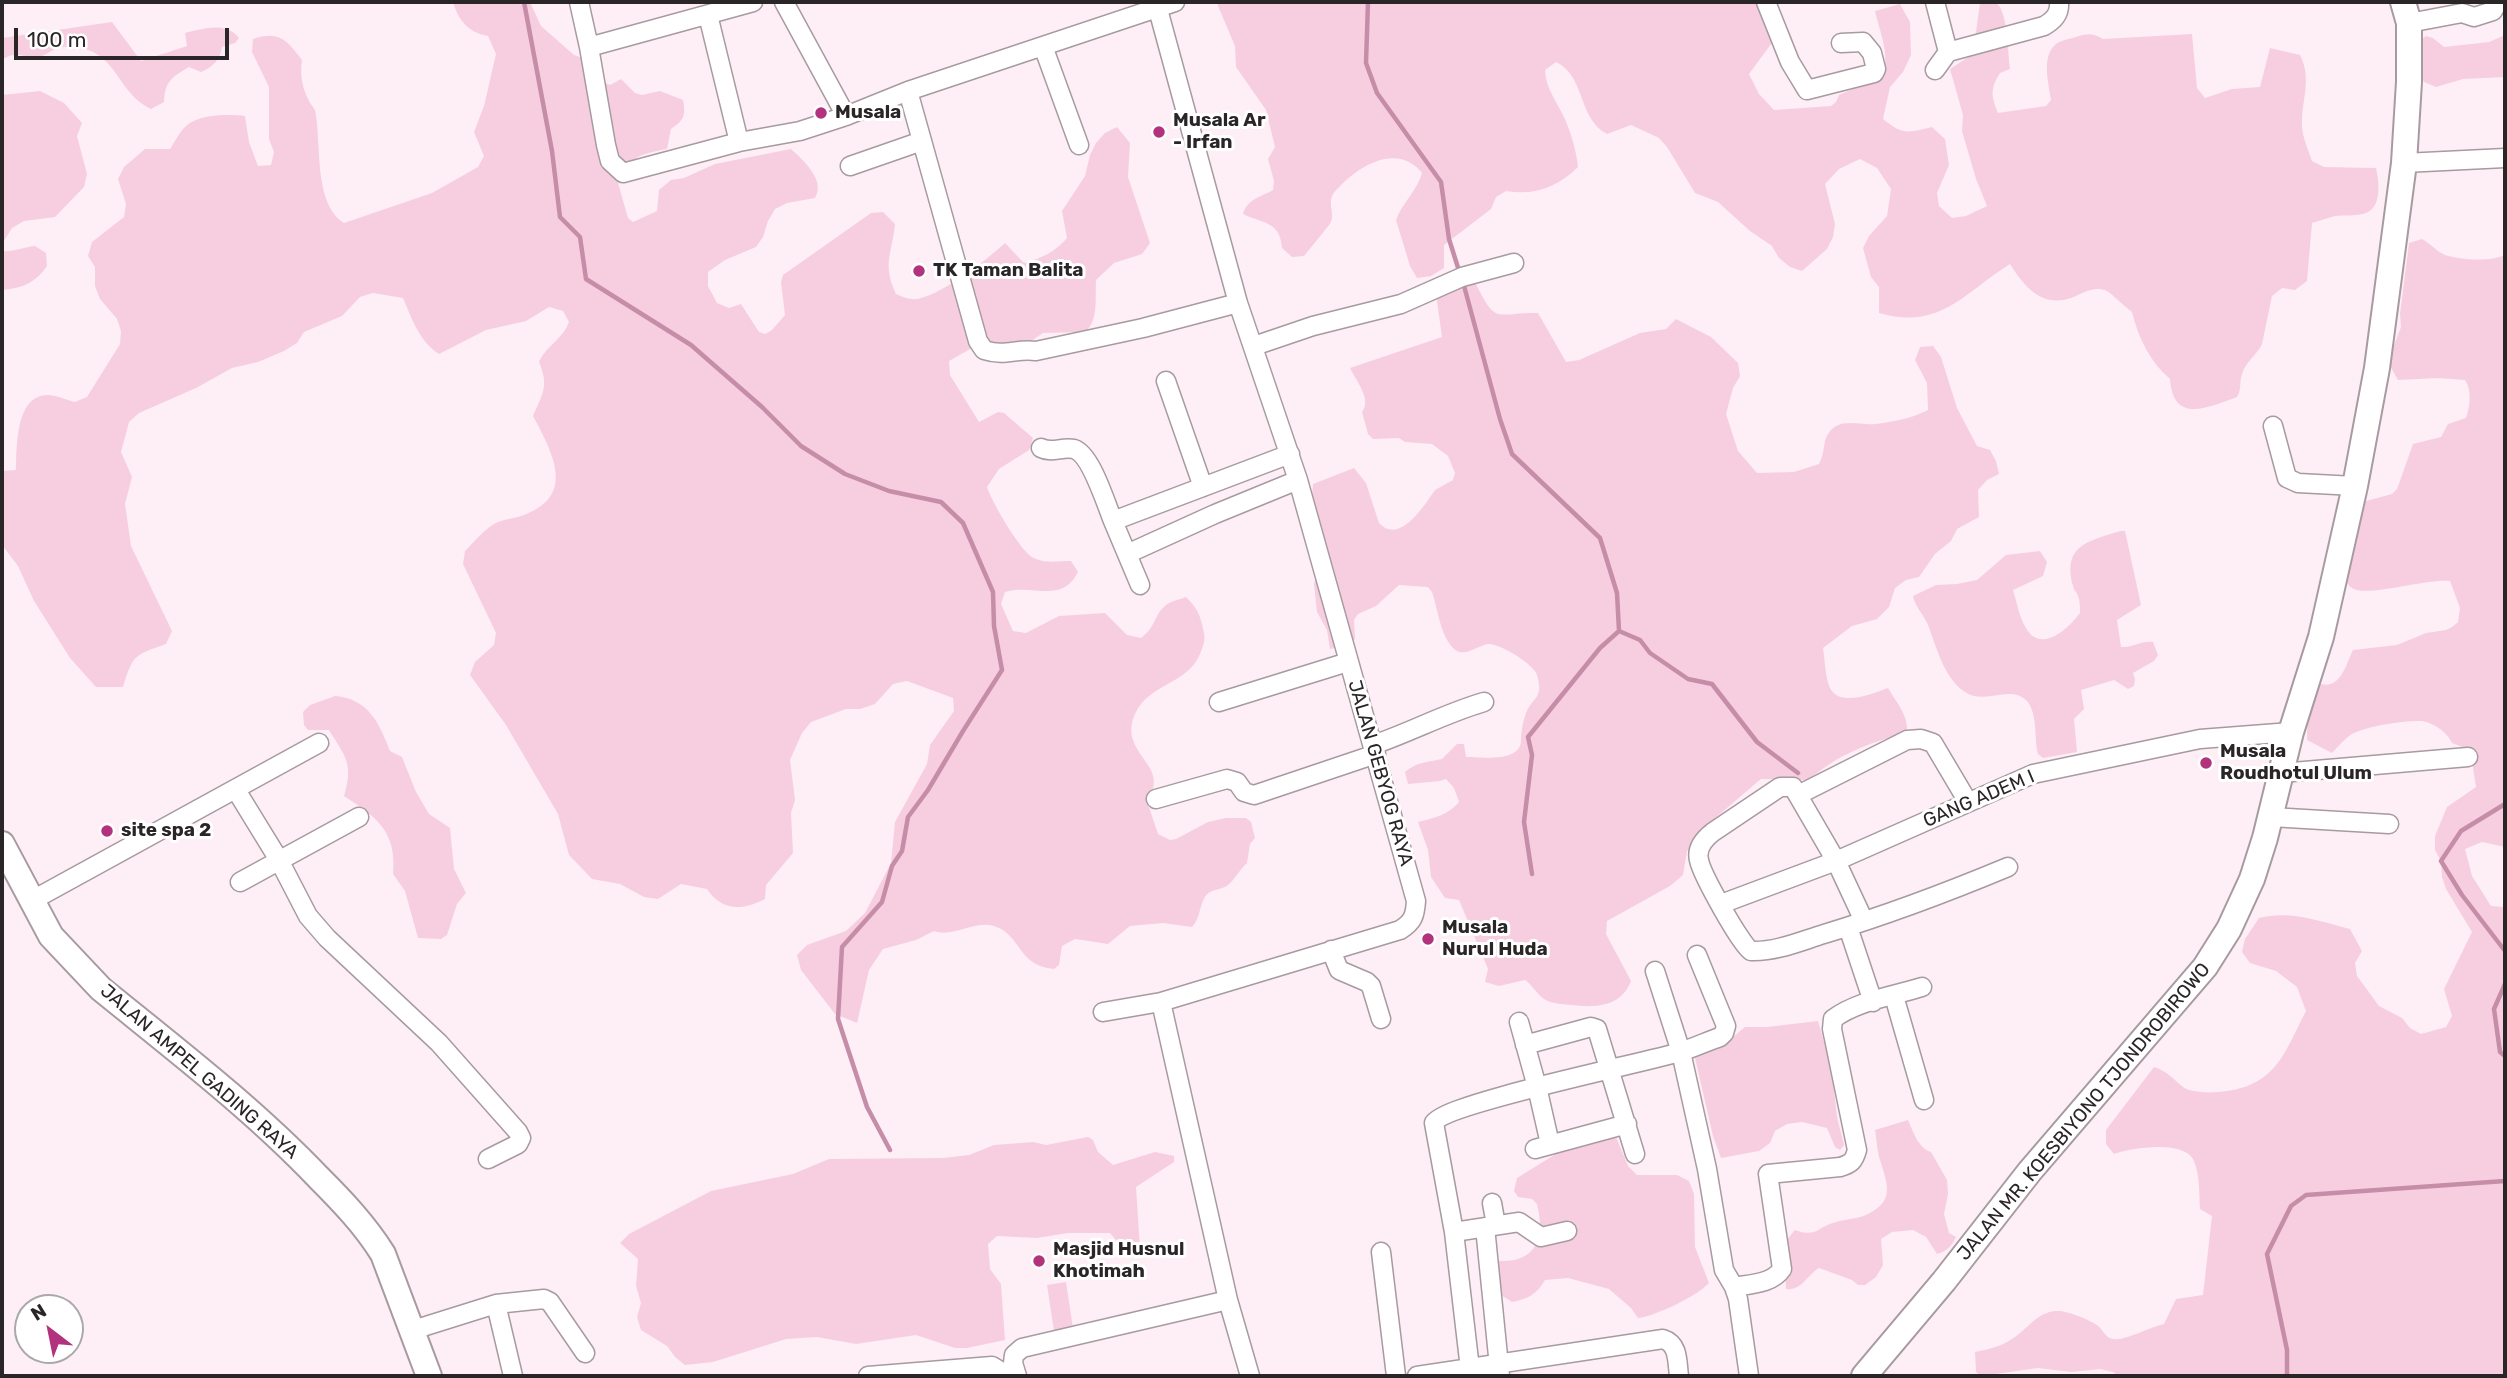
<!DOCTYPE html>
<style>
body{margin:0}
#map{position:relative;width:2507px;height:1378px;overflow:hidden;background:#fdeff5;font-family:Rubik,sans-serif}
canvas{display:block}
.frame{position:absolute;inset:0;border:4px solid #2a2527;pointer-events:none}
.north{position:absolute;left:14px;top:1294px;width:70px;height:70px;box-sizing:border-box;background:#fff;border:2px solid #aaa8a9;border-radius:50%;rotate:328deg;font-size:19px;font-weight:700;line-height:28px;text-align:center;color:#2a2527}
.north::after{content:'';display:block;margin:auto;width:24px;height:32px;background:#b3327d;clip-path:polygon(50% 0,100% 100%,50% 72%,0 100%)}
.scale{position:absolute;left:14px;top:28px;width:215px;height:32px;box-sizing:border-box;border:4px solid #2a2527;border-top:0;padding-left:9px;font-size:21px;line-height:24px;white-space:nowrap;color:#2a2527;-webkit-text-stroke:5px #fff;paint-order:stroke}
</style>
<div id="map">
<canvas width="2507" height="1378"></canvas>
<div class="frame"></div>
<div class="north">N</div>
<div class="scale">100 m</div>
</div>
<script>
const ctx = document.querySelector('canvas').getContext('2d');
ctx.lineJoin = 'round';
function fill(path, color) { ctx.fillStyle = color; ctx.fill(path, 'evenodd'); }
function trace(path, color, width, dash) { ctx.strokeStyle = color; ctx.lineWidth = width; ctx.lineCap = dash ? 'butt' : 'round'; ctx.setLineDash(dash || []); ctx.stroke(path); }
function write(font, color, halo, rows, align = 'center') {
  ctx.font = font + ' Rubik,sans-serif'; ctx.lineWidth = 6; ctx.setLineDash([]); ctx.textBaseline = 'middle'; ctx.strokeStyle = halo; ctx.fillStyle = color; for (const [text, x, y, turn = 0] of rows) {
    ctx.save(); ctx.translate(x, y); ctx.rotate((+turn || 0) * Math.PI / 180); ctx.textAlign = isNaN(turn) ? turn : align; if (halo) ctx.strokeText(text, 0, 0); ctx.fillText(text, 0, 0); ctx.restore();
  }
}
fill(new Path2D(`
 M453,2H530L541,26L574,55L591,61L604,82L610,85L621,79L635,93L642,95L660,91L683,100C686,116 684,120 671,129L667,149C637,155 633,155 618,183L628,218L633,222L657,211L659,190L671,180L684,178L715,164L791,149C803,160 826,180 815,198L787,203L775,209L768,221L763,237L756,247L725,260L708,272V286L717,303L729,308L741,304L759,332L765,334L772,330L785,315L781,282L783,275L871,213L883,212L895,224C892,254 882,264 896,294C901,296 907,299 912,299C933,302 989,258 1005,243L1024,263C1042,258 1055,252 1067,238L1062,211L1085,176L1090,155L1096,143L1105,133L1117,127L1130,143L1128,177L1150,243L1142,254L1114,263L1096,280C1095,296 1099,321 1085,332L1043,333L1009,356L979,344L949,361L950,375L979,422L998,412L1004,413L1033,438L1029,450L999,469L987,487C991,501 1020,550 1032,557C1043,564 1058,561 1071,561L1078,572C1061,605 1033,583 1005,592L1001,604L1013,631L1026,633L1059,616L1105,613L1127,635L1141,638C1156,627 1154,615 1165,606C1170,601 1179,600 1186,597C1197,608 1200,614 1203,629C1206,639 1204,644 1200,654C1187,685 1149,683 1135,714C1117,755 1173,764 1147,801L1158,834L1170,840L1176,839L1208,822L1226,818H1246L1251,822L1255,838L1250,844L1247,863C1239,870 1236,878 1229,884C1222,891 1210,888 1205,897C1199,907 1200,919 1192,927L1163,923L1130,926L1108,944L1075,939L1062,946L1059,965L1054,969C1016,965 1023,936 994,926C975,920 952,938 934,931L916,940L883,949L869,970L857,1023L835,1014L801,970L797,955L807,945L846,931L865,913L891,863L895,822L927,764L930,745L954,711L953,698L907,681L893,684L875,704L860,709H846L811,722L802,733L790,760L795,800L791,813L793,853L766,885L765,899C742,911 722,911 707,889L681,884L658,899L644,897L620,884L592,879L569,855L558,814L506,725L470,675L475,662L494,645L496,633L463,564L465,551C474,542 486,527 498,522C506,519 516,518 524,515C577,495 552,452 533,416C543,393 549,386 539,362C547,345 562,340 569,322L563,311L549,307L526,321L486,330L439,354C419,341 412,319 403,298L373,293L360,297L342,316L304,332L297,343L284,351L258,362L232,368L196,388L139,413L129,422L121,452L132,477L125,504L131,546L172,631L166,644C135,655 133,654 123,687H96L70,658L34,601L18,566L2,545V471L16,470C17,447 15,395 48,395C56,395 67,400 75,402L87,397L120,344L121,331L117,319L100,299L95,286V267L88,256L92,242L124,217L126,204L118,179L124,167L145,149H170C175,142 179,132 186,126C199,114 228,114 245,116L249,142L258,166L271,165L274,152L269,139V87L252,52L253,39C279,30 287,40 302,60C299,78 304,96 315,110C322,144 313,203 344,223L432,193L478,167L484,156L474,132L484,106L496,54L488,36C469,33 458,20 453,2Z
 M1218,2H1757L1774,40L1749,74L1759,94L1774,110L1831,106L1836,102L1839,95L1881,77C1892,58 1879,30 1875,11L1900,4L1910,22L1911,55L1903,72L1890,87L1883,119C1903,135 1907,133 1932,127L1945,139L1949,165L1937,193L1939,206L1952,218L1966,216L1987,206L1976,179L1962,131L1963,115L1950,69L1973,54L1980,3C1985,2 1991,1 1996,3C2008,10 2008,55 2010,69L2000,73C1990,89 1991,96 1998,113L2046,106L2051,100C2049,85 2041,57 2055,45C2060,40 2070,39 2076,37C2087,33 2094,33 2103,39L2192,34L2197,88L2205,98L2232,89L2260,87L2270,48L2300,55C2314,82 2298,106 2303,134C2305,143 2309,152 2312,161L2324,167L2376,168C2379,182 2383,209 2363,214C2354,216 2344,215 2335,216C2327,218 2320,221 2312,223L2307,281L2295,290L2282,288L2272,296L2262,344C2257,355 2246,361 2242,374C2239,382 2242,389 2237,397C2209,407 2173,425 2170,379C2150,362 2138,337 2132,312C2125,307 2112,294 2107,291C2094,285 2082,294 2071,298C2041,308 2024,286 2010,264C1965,292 1940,331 1879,313V287L1871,277L1863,248L1869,236L1887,216L1891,189L1877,168L1860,159L1839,169L1825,184L1835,224L1833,237L1827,249L1802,271L1790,267L1779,258L1772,246L1750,231L1718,202L1695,193L1667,147L1659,138L1631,125L1607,134C1577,118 1586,76 1556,62L1545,70C1546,89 1556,100 1564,117C1571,133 1576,149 1578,167C1558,187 1534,196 1506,191L1496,197L1491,209L1444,245V268L1431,276L1417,278L1410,266L1396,220C1402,203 1417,191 1422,173C1396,140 1353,169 1333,194C1327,205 1336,213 1330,224L1304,256L1292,257L1282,248C1280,221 1264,224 1243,214C1247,199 1261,197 1273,190L1274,181L1268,159L1275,147L1266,110L1236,67L1235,46L1218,6Z
 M112,22L141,61L187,46L185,33C202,29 226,21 239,38L235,43L222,47C220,60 213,67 201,72L189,67C172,77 165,81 164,102L151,109C113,91 118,44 63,47C53,48 46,56 38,57C23,58 15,50 2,60V38Z
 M2505,35V77L2463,79L2436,87L2424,82L2421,76V40L2426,36L2433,38L2444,47L2489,42Z
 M40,91L64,103L82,123L77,136L87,174L84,187L55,217L24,221L12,228L2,244V95Z
 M2422,239C2430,243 2436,251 2445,255C2460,260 2491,262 2505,255V847L2482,842L2465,849L2472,876L2491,906L2505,907V1376H2119L2113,1372L2100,1369L2072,1372L2038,1368L1981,1376L1976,1372L1975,1352C1990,1349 2003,1346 2015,1337C2029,1327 2038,1312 2056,1311C2066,1310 2088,1319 2097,1325C2103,1329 2105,1338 2113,1339C2125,1341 2150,1327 2164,1324L2176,1299L2203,1295L2212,1216L2200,1209C2199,1194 2200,1173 2193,1159C2181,1140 2132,1148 2114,1154L2106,1144V1130L2154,1067C2171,1072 2179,1087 2189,1090C2201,1093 2215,1093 2227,1091C2277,1084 2285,1051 2306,1011L2297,987L2276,971L2250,963L2242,952L2245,939L2259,918C2290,910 2319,921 2350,929L2362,951L2355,963L2357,976L2379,1006L2402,1018L2410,1028L2421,1034L2446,1027L2452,1016L2444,989L2472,932L2446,889L2442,877L2441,861L2435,850V836L2447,807L2476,787L2471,755L2465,748L2452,743C2448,733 2434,723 2422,721C2406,720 2366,726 2352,734C2345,738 2338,747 2332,753L2307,740C2308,721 2305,697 2321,684C2341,689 2346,664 2353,650L2397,645L2426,633L2446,630L2452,627L2458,622L2460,608L2450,581C2428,578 2365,598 2352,588C2342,581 2347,569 2349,558C2353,538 2355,518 2366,501L2392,494L2397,489L2413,444L2441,437L2448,424L2466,418C2470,407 2472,390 2465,380L2438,378L2398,380L2390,366L2391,353L2401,327L2400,314L2409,243Z
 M35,246L46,253L47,266C37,282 21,289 2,290V251C14,252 23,247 35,246Z
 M1475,282C1497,327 1495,312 1538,313L1566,362L1579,360L1640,333L1666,329L1676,319L1711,337L1738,363L1740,376L1733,388L1726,414L1738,451L1757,473L1794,472L1819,464C1825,452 1823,446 1826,438C1836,415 1859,426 1875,424C1893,422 1913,418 1928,410L1927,383L1915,360L1920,347L1933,346L1941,357L1957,408L1977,446L1990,450L1996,461L1999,474L1987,480L1978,490L1979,517L1957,529L1951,541L1935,554L1919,577L1906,580L1895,588L1889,607L1877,619L1852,626L1823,648C1825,660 1825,677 1830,688C1840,708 1874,693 1888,688C1895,700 1911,719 1906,733C1871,742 1836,755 1809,780L1761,779L1714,819L1687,851L1683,875L1670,886L1607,921L1606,934L1631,981C1621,1007 1596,1008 1571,1005C1562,1004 1552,1004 1544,999C1538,995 1532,985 1525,980L1499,986L1485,982L1488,969L1459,900L1445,898L1431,877L1428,850L1418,822C1434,818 1448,815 1459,802L1454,788L1446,779L1440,781L1408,784L1405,772C1416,762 1428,762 1442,759L1457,744H1464L1466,757C1481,757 1521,763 1521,740C1521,732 1523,721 1526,713C1533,696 1544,699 1537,675C1534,664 1499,643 1488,644C1476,646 1464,659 1453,648C1440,634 1438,610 1432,592L1428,587L1399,585L1376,606L1358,614L1354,620L1355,639L1351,644L1330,649L1327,630L1317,612L1314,584L1324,549L1312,498L1313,484L1354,468L1366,483L1379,523C1400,546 1425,504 1435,490L1453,480L1455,473L1448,456L1432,444L1405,442L1399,438L1373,439L1368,434L1362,412C1372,399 1356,381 1350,368L1442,337L1436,294Z
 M2120,531H2125L2141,605L2117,620L2121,647C2132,648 2142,640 2153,642L2158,655L2154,661L2133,673L2135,679L2134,686L2128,689L2114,680L2081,690L2084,709L2074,719L2077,752L2043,758L2038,754C2034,739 2038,714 2027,701C2013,686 1991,700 1974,696C1946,688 1937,648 1928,625C1924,615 1915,607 1913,596L1936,585L1957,584L1977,580L2006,555L2040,551L2047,562L2043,576L2013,590C2017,602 2019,617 2026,628C2041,654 2068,629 2080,613C2080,608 2080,601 2078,596C2076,590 2075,593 2073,586C2062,545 2089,541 2120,531Z
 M335,696C369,699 379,723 390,751L402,757L416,792L429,814L450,828L454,869L466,893L457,904L447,935L441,939L418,938L405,891L393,874C397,832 377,817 344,796C354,764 345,756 329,730H308L304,725L303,712L310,705Z
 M1818,1021L1832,1071L1837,1117L1844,1145L1840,1150L1835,1147L1827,1128L1802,1122L1787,1124L1775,1131L1770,1143L1759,1151L1721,1158L1713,1136L1695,1058L1720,1048L1745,1027H1767Z
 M1908,1120C1913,1131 1918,1148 1931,1152L1947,1180L1948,1194L1944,1214L1949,1233L1956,1237C1952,1246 1946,1252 1937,1254L1926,1237L1913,1230L1892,1232L1881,1239L1883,1265L1876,1277L1865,1285H1858L1852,1280L1819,1268C1807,1275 1802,1291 1786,1289L1784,1243L1795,1230C1817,1238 1817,1227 1836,1222C1846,1219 1858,1219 1868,1214C1894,1201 1888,1186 1881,1163C1877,1153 1877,1141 1875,1130Z
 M1088,1137L1093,1140L1098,1152L1113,1165L1155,1152L1174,1156V1162L1136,1187L1140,1249L1131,1258L1110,1233H1068L1037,1238L997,1236L988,1244L990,1269L1001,1284L1005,1340L967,1348H955L916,1335L856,1344L817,1337L802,1338L786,1339L713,1362L685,1365L675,1357L667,1346L641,1330L637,1317L641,1303L636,1286L638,1259L620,1243L629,1234L711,1191L793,1174L829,1159L943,1158L969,1155L994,1145L1033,1142L1046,1145Z
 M1616,1137L1628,1166L1637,1175H1677L1689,1181L1694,1194L1695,1247L1709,1283C1697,1296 1656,1316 1638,1318L1631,1308L1609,1289L1568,1278L1545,1280C1537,1294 1528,1299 1512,1302L1501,1295L1493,1278L1498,1261C1538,1263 1545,1236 1537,1204L1532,1199L1518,1197L1514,1191L1517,1178L1559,1152Z
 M1066,1282L1073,1328L1054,1331L1047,1285Z`), '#f7cee0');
trace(new Path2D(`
 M524,2L552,151L560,217L580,237L586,279L691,345L762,407L801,446L845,474L889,491L941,502L963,523L993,592L994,626L1002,670L963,731L928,790L908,817L902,851L892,866L882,902L842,947L838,1019L867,1107L890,1150
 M1368,2L1366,63L1377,93L1441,182L1449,239L1460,274
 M1463,282L1500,419L1512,454L1600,538L1617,593L1619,631L1600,648L1528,737L1532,755L1524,822L1532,874
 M1619,631L1640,640L1650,653L1688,679L1712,684L1757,742L1798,773
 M2505,804L2461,831L2441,861L2462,895L2505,951
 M2505,984L2494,1009L2500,1052L2505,1056
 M2287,1376V1350L2267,1254L2291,1206L2306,1195L2505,1181`), '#c68da8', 4.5);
const street = new Path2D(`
 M579,2L589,47
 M753,2L589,47L606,145L610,161L623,173L739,142L800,131L846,116L908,91L1175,2
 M784,2L846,116
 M1156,2L1238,303L1298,480L1416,901C1415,916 1413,922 1400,930L1161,1002L1228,1300L1250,1376
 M1766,2L1790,62L1807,90L1874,73L1876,69L1872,53L1863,42L1841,43
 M1935,2L1948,52L2044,26C2054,20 2060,14 2059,2
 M708,15L739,142
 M2409,23L2462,13L2474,17L2493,11L2498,2
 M1043,46L1079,145
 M1935,70L1948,52
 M908,91L978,341L984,350C1006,357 1016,348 1036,351L1143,328L1238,303
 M2404,163L2505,158
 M850,166L922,141
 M1254,346L1313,326L1401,304L1462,277L1514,263
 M1166,381L1203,487
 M2273,426L2287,478L2298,483L2355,486
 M1041,448C1053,454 1062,446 1074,449C1091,454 1106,504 1113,521L1290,454
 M1113,521L1140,585
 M1127,554L1215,514L1298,480
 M1219,702L1348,662
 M1373,745C1411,732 1446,713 1484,702
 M2281,773L2468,757
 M236,790L279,860L308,916L327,938L439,1043L518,1132L521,1138L518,1144L488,1159
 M1798,795L1907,740L1921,739L1933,743L1968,802
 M1156,799L1227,779L1237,782L1244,792L1254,795L1376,754
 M2271,817L2389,824
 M240,882L359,817
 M31,901L319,743
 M1721,904L1836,861L2033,774L2200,739L2291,732
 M1864,921L1836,861L1793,787H1780L1713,832C1704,839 1696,848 1699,860C1701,873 1741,945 1751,951C1776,952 1801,941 1824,934C1887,915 1948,892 2008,867
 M1848,927L1873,1002
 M1331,950L1339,970L1367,982L1371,986L1381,1019
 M1655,971L1681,1052L1707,1169L1724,1270L1734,1287L1738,1299L1749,1376
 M1894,996L1924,1100
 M1103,1012L1161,1002
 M1519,1022L1537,1087L1550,1144
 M1525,1045L1591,1027L1597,1029L1635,1154
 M1535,1149L1627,1124
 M1492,1203L1496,1225
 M1485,1227L1500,1376
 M1454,1232L1519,1222L1541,1237L1567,1231
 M1381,1252L1396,1376
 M1734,1287C1750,1284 1772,1284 1782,1269L1768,1174L1840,1167C1851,1164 1854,1161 1857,1150L1832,1029L1833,1019C1857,1001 1893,996 1922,987
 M496,1304L513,1376
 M413,1330L496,1304L544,1299L550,1302L585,1353
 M1470,1369L1454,1232L1434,1123C1446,1103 1644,1063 1680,1052C1693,1048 1706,1042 1720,1037L1724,1033L1726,1026L1697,955
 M868,1376L992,1366L1000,1371L1002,1376
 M1017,1376L1013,1363L1014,1355L1022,1348L1228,1300
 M1417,1376L1663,1339C1679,1344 1677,1362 1679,1376`);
const secondary = new Path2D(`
 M2,844L51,936L101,989C175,1049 252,1108 318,1177C342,1201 365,1225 383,1254L429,1376
 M1864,1376L1944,1281L2030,1171L2205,967L2229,929L2252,879L2265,838L2291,732L2321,637L2355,486L2377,368L2404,163L2409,82V23L2403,2`);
trace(street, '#a79aa0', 21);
trace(secondary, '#a79aa0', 28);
trace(street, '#fff', 18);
trace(secondary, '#fff', 24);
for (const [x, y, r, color] of [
 [821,113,7,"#b3327d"],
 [1159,132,7,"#b3327d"],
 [919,271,7,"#b3327d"],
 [2206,763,7,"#b3327d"],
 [107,831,7,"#b3327d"],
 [1428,939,7,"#b3327d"],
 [1039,1261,7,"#b3327d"]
]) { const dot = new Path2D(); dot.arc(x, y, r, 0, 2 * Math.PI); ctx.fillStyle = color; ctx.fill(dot); trace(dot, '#fff', 2.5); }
write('bold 19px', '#2a2527', '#fff', [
 ["Musala",835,113],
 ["Musala Ar",1173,121],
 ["- Irfan",1173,143],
 ["TK Taman Balita",933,271],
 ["Musala",2220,752],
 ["Roudhotul Ulum",2220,774],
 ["site spa 2",121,831],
 ["Musala",1442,928],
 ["Nurul Huda",1442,950],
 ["Masjid Husnul",1053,1250],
 ["Khotimah",1053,1272]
], 'left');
write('19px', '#2a2527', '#fff', [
 ["JALAN GEBYOG RAYA",1380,773,74],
 ["GANG ADEM I",1979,799,-23],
 ["JALAN AMPEL GADING RAYA",199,1072,41],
 ["JALAN MR. KOESBIYONO TJONDROBIROWO",2084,1112,-50]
]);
</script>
